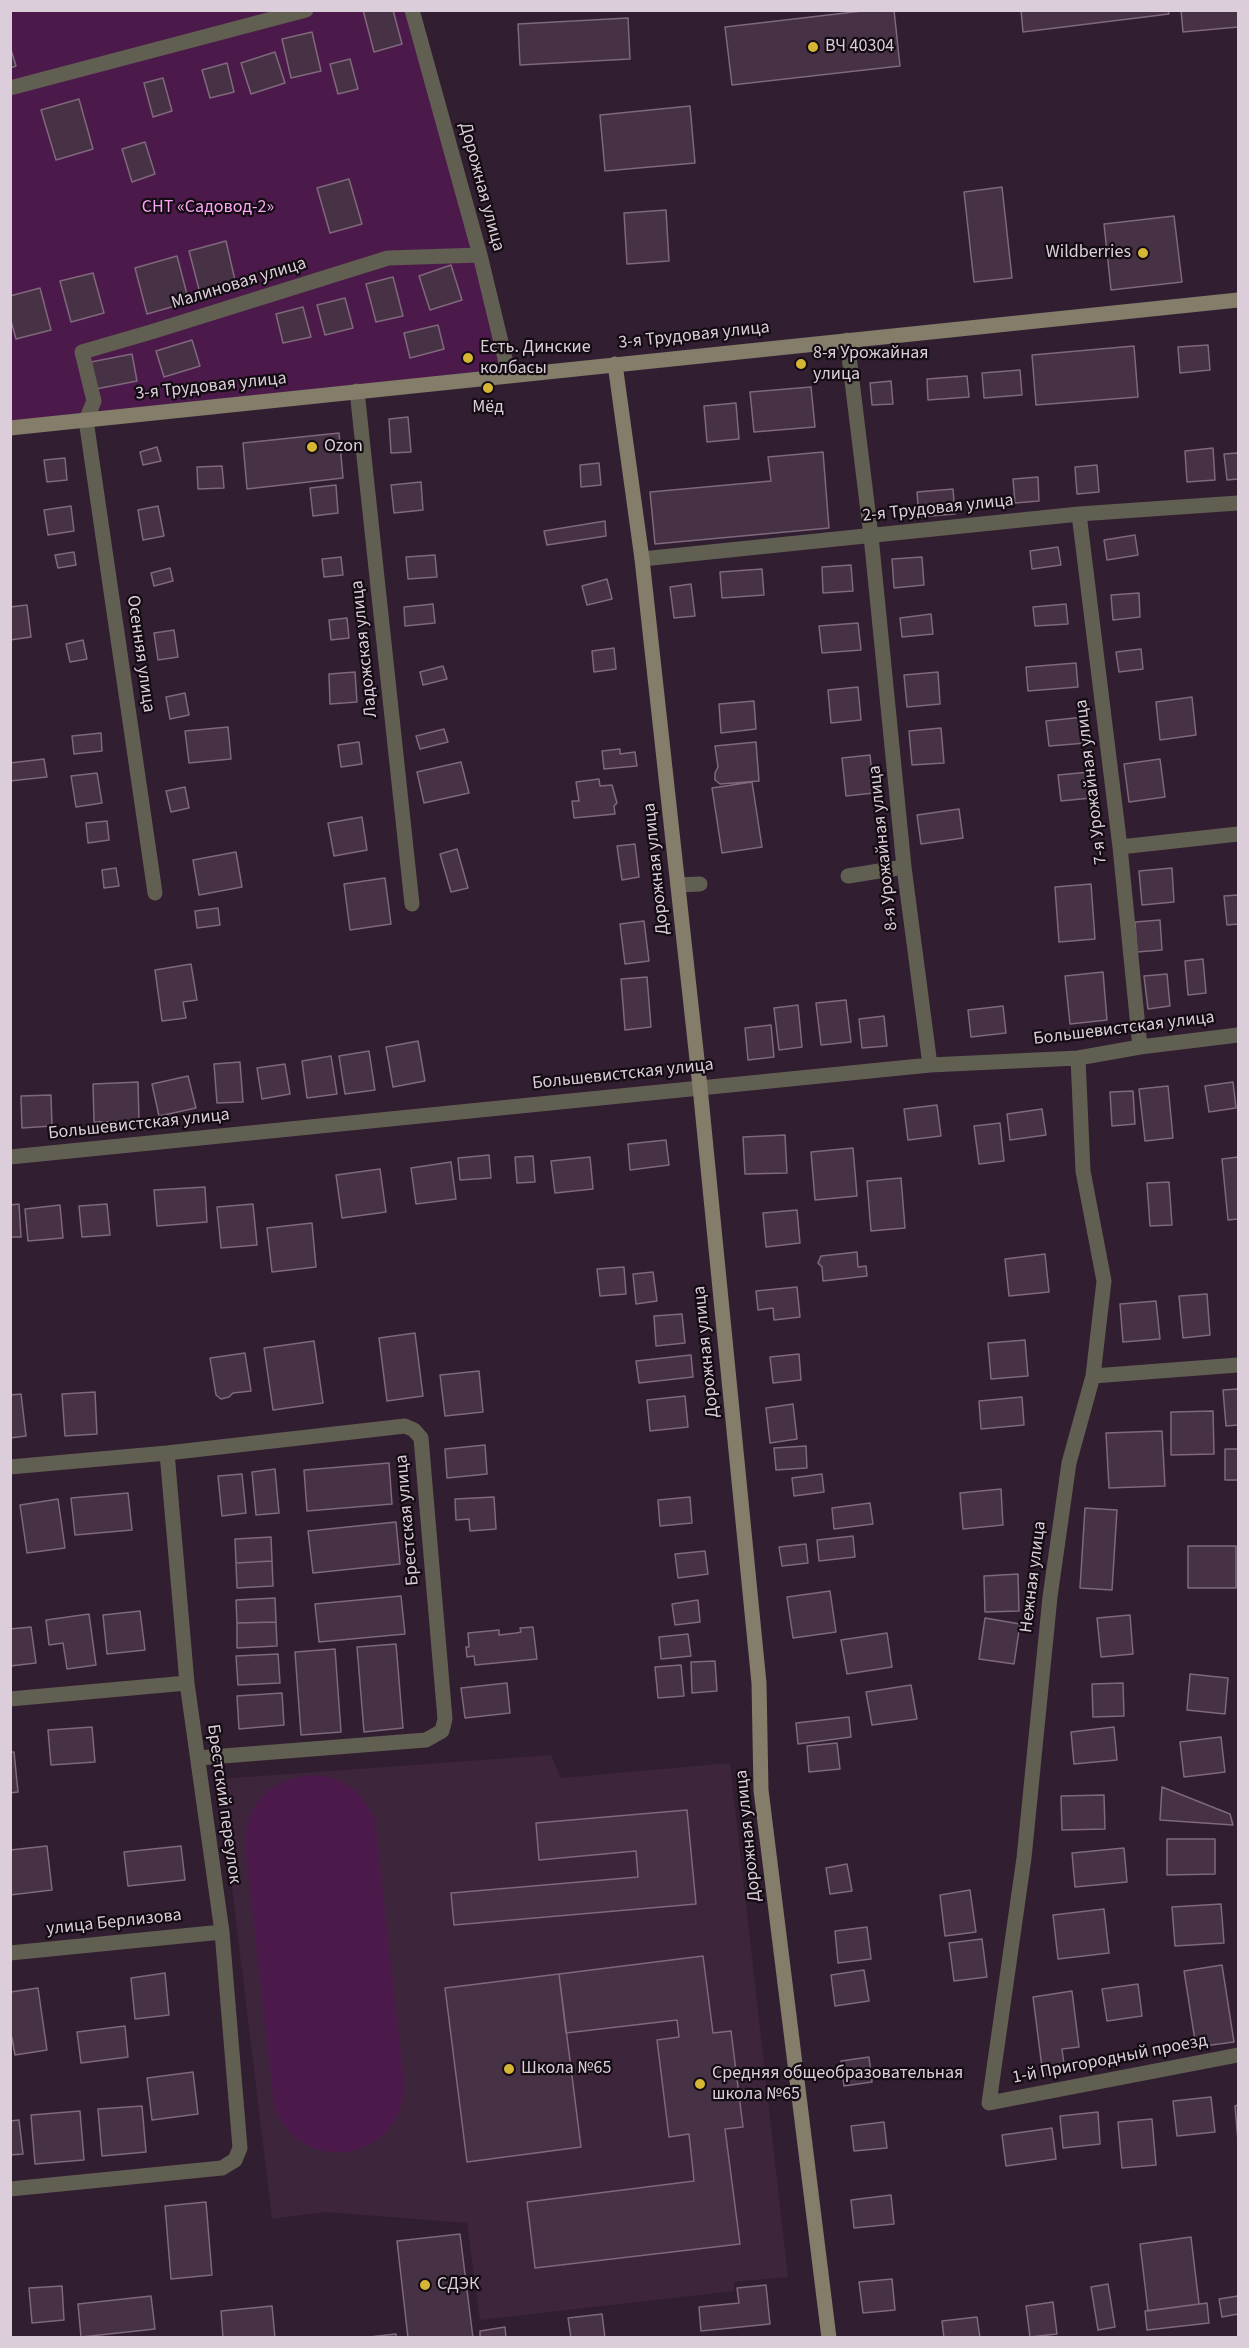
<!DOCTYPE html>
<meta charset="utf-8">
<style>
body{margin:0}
#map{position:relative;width:1249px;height:2348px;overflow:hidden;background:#311e30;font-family:"Source Sans 3",sans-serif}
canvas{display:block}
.frame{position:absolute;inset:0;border:12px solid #dbceda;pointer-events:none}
</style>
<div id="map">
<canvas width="1249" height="2348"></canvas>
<div class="frame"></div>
</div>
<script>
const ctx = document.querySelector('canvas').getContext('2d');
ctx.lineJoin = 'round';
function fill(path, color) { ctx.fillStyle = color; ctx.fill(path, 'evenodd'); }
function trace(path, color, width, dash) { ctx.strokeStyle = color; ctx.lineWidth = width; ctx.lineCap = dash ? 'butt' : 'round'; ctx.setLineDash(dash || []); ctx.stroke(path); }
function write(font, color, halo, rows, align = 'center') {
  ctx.font = font + ' "Source Sans 3",sans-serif'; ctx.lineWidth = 4.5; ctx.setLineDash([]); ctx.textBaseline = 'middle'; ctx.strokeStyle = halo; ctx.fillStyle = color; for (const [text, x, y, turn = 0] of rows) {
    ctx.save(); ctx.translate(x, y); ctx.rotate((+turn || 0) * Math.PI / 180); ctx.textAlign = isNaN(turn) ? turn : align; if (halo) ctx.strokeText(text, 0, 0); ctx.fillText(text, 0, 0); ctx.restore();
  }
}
fill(new Path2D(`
 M551,1755L561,1778L730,1763L788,2277L734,2282V2291L480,2320L467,2223L325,2212L272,2219L219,1779Z`), '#3d253b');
fill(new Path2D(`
 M10,11H412L509,375L11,428Z
 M319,1775C347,1779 365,1795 375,1821L404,2083C405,2161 301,2180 274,2106L245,1845C246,1798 274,1776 319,1775Z`), '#4c1a4a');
const building = new Path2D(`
 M363,10H393L402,44L374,52Z
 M871,10H894L900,66L732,85L725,27Z
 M1021,10H1168L1169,14L1023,32Z
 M1181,10H1238V27L1183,32Z
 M628,18L630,59L520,65L518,24Z
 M312,32L321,71L291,78L282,39Z
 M10,46L16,66L10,68Z
 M275,52L285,83L251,94L241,63Z
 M350,59L358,89L338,94L330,64Z
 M227,63L234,92L210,98L202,70Z
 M163,78L172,111L153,117L144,83Z
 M79,99L93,149L56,160L41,110Z
 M690,106L695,163L605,171L600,115Z
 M145,142L155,174L132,182L122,149Z
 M349,179L362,224L330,233L317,188Z
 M1002,187L1012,278L974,282L964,192Z
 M666,210L669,261L627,264L624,213Z
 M1174,216L1182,282L1111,290L1104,224Z
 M226,241L237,289L201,297L189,251Z
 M177,256L189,302L147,314L135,268Z
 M451,265L462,300L430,310L419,276Z
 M93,273L104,313L71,322L60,281Z
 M393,277L403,316L376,322L366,284Z
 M40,288L51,330L16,339L10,317V296Z
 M345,298L353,328L325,335L317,305Z
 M303,307L311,337L283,343L276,314Z
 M438,325L444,349L410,358L404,333Z
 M192,340L200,366L164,377L156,351Z
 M1208,345L1210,370L1180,373L1178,347Z
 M1134,346L1138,397L1036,405L1032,355Z
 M132,354L137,381L96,389L91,362Z
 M1020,370L1022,395L984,398L982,373Z
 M967,376L969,397L928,400L927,379Z
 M891,381L893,404L872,405L870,383Z
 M811,387L815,427L754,432L750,392Z
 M736,403L739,439L707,442L704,406Z
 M408,417L411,452L391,453L389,419Z
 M339,433L343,478L247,489L243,443Z
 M157,447L161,461L143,465L140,452Z
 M1213,448L1215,480L1187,482L1185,451Z
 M823,452L829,528L655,544L650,492L771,481L768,457Z
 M1238,453V479L1227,480L1224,454Z
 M65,458L67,480L47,482L44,460Z
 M599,463L601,485L581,487L580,465Z
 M1097,465L1099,492L1077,494L1075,467Z
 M222,466L224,488L198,489L197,467Z
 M1038,477L1039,501L1015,503L1013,479Z
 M421,482L423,510L394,513L391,485Z
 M336,485L338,513L313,516L310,488Z
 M953,489L955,514L919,517L917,492Z
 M71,506L74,531L48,535L44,510Z
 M158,506L164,536L143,540L138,510Z
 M605,521L606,536L547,545L544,531Z
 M1135,535L1138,555L1107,560L1104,540Z
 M1058,547L1061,565L1032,569L1030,551Z
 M74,552L76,565L58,568L55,555Z
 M435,555L437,577L408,579L406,557Z
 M341,557L343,575L324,577L322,559Z
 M922,557L924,585L894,588L892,559Z
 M851,565L853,591L823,593L822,567Z
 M170,568L173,581L154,586L151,573Z
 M762,569L764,595L722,598L720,572Z
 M607,579L612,599L587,605L582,586Z
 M691,584L695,616L674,618L670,587Z
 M1139,593L1140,617L1113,620L1111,595Z
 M433,604L435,623L405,626L404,607Z
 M1066,604L1068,624L1035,626L1033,607Z
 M27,605L31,637L10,640V607Z
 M931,614L933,634L902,637L900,618Z
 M347,618L349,638L331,640L329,620Z
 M858,623L861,650L822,653L819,626Z
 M174,630L178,657L158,660L154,633Z
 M83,640L87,659L70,662L66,644Z
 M614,648L616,669L594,672L592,651Z
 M1141,649L1143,669L1119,672L1116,652Z
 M1076,663L1078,687L1028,691L1026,667Z
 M443,666L447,679L423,685L420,672Z
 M355,672L357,702L330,704L329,674Z
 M938,672L940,704L907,707L904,675Z
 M858,687L861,720L831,723L828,690Z
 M185,693L189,715L170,719L166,697Z
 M1192,697L1196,735L1160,740L1156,702Z
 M754,701L756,729L721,733L719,704Z
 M1084,717L1086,743L1049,746L1046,721Z
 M228,727L231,759L189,763L185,731Z
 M941,728L944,763L912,765L909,731Z
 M444,729L448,742L420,749L416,736Z
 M101,733L102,751L74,754L72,736Z
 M359,742L362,764L341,767L338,745Z
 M756,742L759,781L720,784L715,780V773L718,767L715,746Z
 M620,749V754L635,752L637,766L604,769L602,751Z
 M870,755L874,793L846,796L842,758Z
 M44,759L47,777L10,781V763Z
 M1160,759L1165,797L1129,802L1124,764Z
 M461,762L469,793L424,803L417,772Z
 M1089,772L1091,798L1061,801L1058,775Z
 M97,773L102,803L76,807L71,776Z
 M599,779L600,786L612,785L617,803L614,806L615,814L574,818L572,801H579L576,782Z
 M752,782L762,847L722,853L712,788Z
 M185,787L189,808L171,812L166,791Z
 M959,809L963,838L921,844L917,815Z
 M362,817L367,850L334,856L328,823Z
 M107,821L109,840L88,843L86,823Z
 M635,844L639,877L622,880L617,846Z
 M457,849L468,888L451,892L440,854Z
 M236,852L242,887L199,895L193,860Z
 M116,868L119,886L104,888L102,870Z
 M1172,868L1174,902L1142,905L1139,871Z
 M385,878L391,924L350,930L344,884Z
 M1091,884L1095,939L1059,942L1055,887Z
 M1238,895V924L1227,925L1224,896Z
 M218,908L220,925L197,928L195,911Z
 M1160,920L1162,950L1137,952L1135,922Z
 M644,921L649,961L625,964L620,924Z
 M1203,959L1206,993L1188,995L1185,961Z
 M191,964L197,1000L183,1002L186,1018L162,1021L155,970Z
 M1103,972L1107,1020L1070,1024L1065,976Z
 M1167,974L1170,1006L1148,1009L1144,976Z
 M647,977L651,1027L625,1030L621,979Z
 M846,1000L851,1042L821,1045L816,1003Z
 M798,1005L802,1047L779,1050L774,1008Z
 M1003,1006L1006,1033L971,1037L968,1010Z
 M884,1016L887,1046L862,1048L859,1019Z
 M771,1025L774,1057L748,1060L745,1028Z
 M418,1041L425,1081L393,1087L386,1047Z
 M369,1051L375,1090L345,1094L339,1056Z
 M331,1056L337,1094L307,1098L302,1061Z
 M240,1062L243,1102L217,1103L214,1064Z
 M285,1064L290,1094L262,1099L257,1068Z
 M188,1076L196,1108L159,1116L152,1084Z
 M138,1082L139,1121L94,1122L93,1084Z
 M1233,1082L1236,1108L1209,1112L1205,1086Z
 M1168,1086L1173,1138L1145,1141L1139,1089Z
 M1133,1091L1135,1124L1112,1126L1110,1092Z
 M51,1095L52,1126L22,1128L21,1096Z
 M937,1105L941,1136L908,1140L904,1109Z
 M1042,1109L1046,1135L1010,1140L1007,1114Z
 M1000,1123L1004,1161L979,1164L974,1126Z
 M785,1135L787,1173L745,1174L743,1137Z
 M666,1140L669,1165L630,1170L628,1144Z
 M853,1148L857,1196L815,1200L811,1152Z
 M489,1155L491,1178L460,1180L458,1158Z
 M533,1156L535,1182L517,1183L515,1157Z
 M590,1157L593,1189L555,1193L551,1161Z
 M1238,1157V1219L1228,1220L1222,1159Z
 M451,1162L456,1199L416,1204L411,1168Z
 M380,1169L386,1212L342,1218L336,1175Z
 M901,1178L905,1228L871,1231L867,1181Z
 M1169,1182L1172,1225L1150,1226L1147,1183Z
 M205,1187L207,1222L157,1226L154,1190Z
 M19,1204L21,1237H10V1205Z
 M107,1204L110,1235L82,1237L79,1206Z
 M253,1204L257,1245L221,1248L217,1207Z
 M60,1205L63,1238L28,1241L25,1209Z
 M797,1210L800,1243L766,1247L763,1213Z
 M312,1223L316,1267L272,1272L267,1228Z
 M857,1252L858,1267L866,1266L867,1276L823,1281L822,1267L818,1263L821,1256Z
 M1045,1254L1049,1292L1009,1296L1005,1259Z
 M624,1267L626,1294L600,1296L597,1269Z
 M653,1272L657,1301L636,1304L633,1274Z
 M797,1287L800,1317L774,1320L773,1308L758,1310L756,1291Z
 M1207,1294L1210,1335L1183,1338L1179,1296Z
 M1156,1301L1160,1339L1123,1342L1120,1304Z
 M682,1314L685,1343L656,1346L654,1316Z
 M415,1333L423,1396L387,1401L379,1338Z
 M1025,1340L1028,1376L991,1379L988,1343Z
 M314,1341L323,1403L273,1410L264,1348Z
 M245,1353L251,1391L233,1393L229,1397L221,1399L216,1395L210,1358Z
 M799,1354L801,1380L773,1383L770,1357Z
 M691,1355L693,1377L639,1383L636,1361Z
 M479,1371L483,1412L445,1416L440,1375Z
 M1238,1389V1425L1226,1426L1223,1390Z
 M95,1392L97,1434L65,1436L62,1394Z
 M21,1394L26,1436L10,1438V1395Z
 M685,1396L688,1427L650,1431L647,1400Z
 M1022,1397L1024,1425L981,1429L979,1401Z
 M793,1404L797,1439L770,1443L766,1408Z
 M1213,1411L1214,1454L1171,1455V1412Z
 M1162,1431L1165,1486L1109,1488L1106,1433Z
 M485,1445L487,1474L447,1478L445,1449Z
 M806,1446L807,1468L776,1470L774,1448Z
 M1225,1449H1238V1480H1225Z
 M389,1463L392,1504L307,1511L304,1470Z
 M275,1469L279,1513L256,1515L252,1472Z
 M242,1474L246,1513L222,1516L218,1476Z
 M822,1474L824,1492L794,1496L792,1478Z
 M1001,1489L1003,1525L963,1529L960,1493Z
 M128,1493L132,1530L75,1535L71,1498Z
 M494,1497L496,1529L470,1531L469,1519L456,1520L455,1499Z
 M690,1497L692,1523L660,1526L658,1500Z
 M58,1499L65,1548L27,1553L20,1505Z
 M870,1503L873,1524L834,1529L832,1508Z
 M1085,1508L1117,1510L1112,1590L1080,1588Z
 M396,1522L400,1564L313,1573L308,1531Z
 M853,1536L855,1557L819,1561L817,1540Z
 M271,1537L272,1561L236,1563L235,1539Z
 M806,1544L808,1563L782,1566L779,1547Z
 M1188,1546H1236V1588H1188Z
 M705,1551L708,1574L678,1578L675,1554Z
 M272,1561L273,1586L237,1588L236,1563Z
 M1018,1574L1019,1611L985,1612L984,1576Z
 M830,1591L836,1632L793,1638L787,1597Z
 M401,1596L405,1634L319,1642L315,1604Z
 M275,1598L276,1622L237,1623L236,1600Z
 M698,1600L700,1622L675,1625L672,1604Z
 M140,1611L145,1650L107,1654L103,1615Z
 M89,1614L96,1665L67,1669L63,1643L49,1645L46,1620Z
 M1130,1615L1133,1654L1101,1657L1097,1618Z
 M985,1618L1020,1624L1014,1664L979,1659Z
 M276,1622L277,1646L237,1648V1623Z
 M31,1627L36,1663L10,1666V1629Z
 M533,1627L537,1659L475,1665L474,1656L467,1657L466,1647H469L468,1633L499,1630V1635L516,1633L521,1632L520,1628Z
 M887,1633L892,1667L847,1674L841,1640Z
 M688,1634L691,1656L661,1659L659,1637Z
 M396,1644L403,1728L364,1732L357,1647Z
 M335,1649L341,1732L301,1735L295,1652Z
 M278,1654L280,1683L238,1685L236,1656Z
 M715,1661L717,1691L692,1693L691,1662Z
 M681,1665L684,1696L658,1698L655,1667Z
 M1190,1674L1228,1678L1225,1714L1187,1710Z
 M507,1683L510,1713L465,1718L461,1688Z
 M1123,1683L1124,1716L1093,1717L1092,1684Z
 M911,1685L917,1719L872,1725L866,1692Z
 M282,1693L284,1725L239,1729L237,1696Z
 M849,1717L851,1737L798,1744L796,1723Z
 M92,1727L95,1762L51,1765L48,1730Z
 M1114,1727L1117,1760L1074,1764L1071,1732Z
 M1221,1737L1225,1772L1184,1777L1180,1742Z
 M837,1743L840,1769L809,1772L807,1746Z
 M10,1752H14L18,1792L10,1793Z
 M1162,1787L1230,1814L1233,1825L1160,1820Z
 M1104,1795L1105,1829L1062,1830L1061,1796Z
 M687,1810L696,1904L454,1925L451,1893L638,1877L636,1851L539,1860L536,1823Z
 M1167,1839H1215V1874L1167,1875Z
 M47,1846L52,1890L10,1895V1850Z
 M181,1846L185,1880L128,1886L124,1852Z
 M1124,1848L1127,1882L1075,1887L1072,1853Z
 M847,1864L852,1891L830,1894L826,1868Z
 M970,1890L976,1932L945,1936L940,1895Z
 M1221,1904L1224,1943L1175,1946L1172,1907Z
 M1104,1909L1109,1953L1058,1959L1053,1915Z
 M867,1927L871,1959L838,1963L835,1931Z
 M982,1939L987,1977L954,1981L949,1943Z
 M703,1956L713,2033L731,2031L743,2127L725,2129L740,2244L535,2268L527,2202L694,2181L689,2134L669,2137L657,2040L679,2037L677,2020L566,2033L559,1974Z
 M1222,1965L1234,2042L1196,2047L1184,1971Z
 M864,1970L869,2001L835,2006L831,1975Z
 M165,1973L169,2015L135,2019L131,1978Z
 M559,1974L581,2147L467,2162L445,1988Z
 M1138,1984L1142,2016L1107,2021L1102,1989Z
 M38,1988L47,2050L15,2055L12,2038L10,2039V1992Z
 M1072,1991L1079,2047L1062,2049L1065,2072L1043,2075L1033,1997Z
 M125,2026L128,2057L81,2063L77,2032Z
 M869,2057L872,2082L844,2086L841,2061Z
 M193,2072L198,2114L152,2120L147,2078Z
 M1211,2097L1215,2132L1177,2136L1173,2101Z
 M1238,2105V2141L1235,2106Z
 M142,2106L146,2152L102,2156L98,2109Z
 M80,2111L84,2160L35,2164L31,2115Z
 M1098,2112L1100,2144L1063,2148L1060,2116Z
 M1152,2119L1156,2165L1122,2168L1118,2122Z
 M19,2120L23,2154L10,2155V2121Z
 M884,2122L887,2148L854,2151L851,2126Z
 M1052,2128L1056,2159L1006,2166L1002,2135Z
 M891,2195L894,2224L854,2228L851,2200Z
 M206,2202L212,2275L171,2279L165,2206Z
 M460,2234L473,2338H408L397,2241Z
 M1191,2237L1199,2304L1148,2311L1140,2244Z
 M892,2279L895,2310L863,2313L859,2282Z
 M1108,2284L1115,2327L1098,2330L1091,2287Z
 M766,2285L770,2324L701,2331L699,2307L739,2303L737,2288Z
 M62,2286L64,2320L32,2323L29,2288Z
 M151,2296L155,2329L81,2337L78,2304Z
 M1238,2296V2314L1222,2317L1219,2299Z
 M1053,2302L1057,2334L1030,2337L1026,2306Z
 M1207,2303L1209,2323L1147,2330L1145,2311Z
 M272,2306L275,2338H223L221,2311Z
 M602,2314L605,2338H571L568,2318Z
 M977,2317L980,2338H944L942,2321Z
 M505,2327L506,2338H480V2331Z
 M396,2334V2338H360Z`);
fill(building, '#473245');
trace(building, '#7f687c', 1.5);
trace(new Path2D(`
 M412,10L480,255L509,375
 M10,88L306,10
 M847,340L871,536L904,867L930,1065
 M357,391L412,904
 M1079,514L1120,847L1140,1047
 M642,559L1079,514L1238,503
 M1120,847L1238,834
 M848,876L904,867
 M678,885L700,884
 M155,893L86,420L94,401L82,352L151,332L388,258L480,255
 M1078,1058L1083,1171L1104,1281L1093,1376L1069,1463L1050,1597L1024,1858L989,2103L1238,2055
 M10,1157L930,1065L1078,1058L1140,1047L1238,1035
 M1093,1376L1238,1365
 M10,1467L167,1453L405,1426L414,1430L421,1438L445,1719L442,1731L426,1740L198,1758
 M10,1699L187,1683
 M10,1953L222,1932
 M10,2189L222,2168L235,2160L240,2148L222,1932L187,1683L167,1453`), '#615e52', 15);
trace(new Path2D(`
 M615,364L642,559L700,1087L759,1683L761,1790L829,2338
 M10,428L1238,300`), '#837d6a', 15);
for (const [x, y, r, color] of [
 [813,47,6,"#d6b534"],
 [1143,253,6,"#d6b534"],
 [468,358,6,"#d6b534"],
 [801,364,6,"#d6b534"],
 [488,388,6,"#d6b534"],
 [312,447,6,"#d6b534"],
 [509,2069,6,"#d6b534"],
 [700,2084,6,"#d6b534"],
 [425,2285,6,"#d6b534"]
]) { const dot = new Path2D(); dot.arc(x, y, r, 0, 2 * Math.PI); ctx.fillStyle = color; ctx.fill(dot); trace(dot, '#140c13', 2); }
write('18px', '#dbceda', '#140c13', [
 ["ВЧ 40304",825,47],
 ["Wildberries",1131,253,"right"],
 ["Есть. Динские",480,348],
 ["колбасы",480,369],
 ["8-я Урожайная",813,354],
 ["улица",813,375],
 ["Мёд",488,408,"center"],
 ["Ozon",324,447],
 ["Школа №65",521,2069],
 ["Средняя общеобразовательная",712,2074],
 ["школа №65",712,2095],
 ["СДЭК",437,2285]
], 'left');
write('18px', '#dbceda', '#140c13', [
 ["Дорожная улица",481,187,75],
 ["Малиновая улица",239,284,-17],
 ["3-я Трудовая улица",694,336,-6],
 ["3-я Трудовая улица",211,387,-6],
 ["2-я Трудовая улица",938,509,-6],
 ["Ладожская улица",365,649,-96],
 ["Осенняя улица",140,654,82],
 ["7-я Урожайная улица",1092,782,-97],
 ["8-я Урожайная улица",884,848,-96],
 ["Дорожная улица",657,869,-96],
 ["Большевистская улица",1124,1029,-7],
 ["Большевистская улица",623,1075,-6],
 ["Большевистская улица",139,1125,-6],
 ["Дорожная улица",707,1352,-96],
 ["Брестская улица",408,1520,-95],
 ["Нежная улица",1034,1577,-83],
 ["Брестский переулок",223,1804,82],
 ["Дорожная улица",749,1836,-96],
 ["улица Берлизова",114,1923,-6],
 ["1-й Пригородный проезд",1110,2060,-11]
]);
write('18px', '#fba6f4', '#140c13', [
 ["СНТ «Садовод-2»",208,208]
]);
</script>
